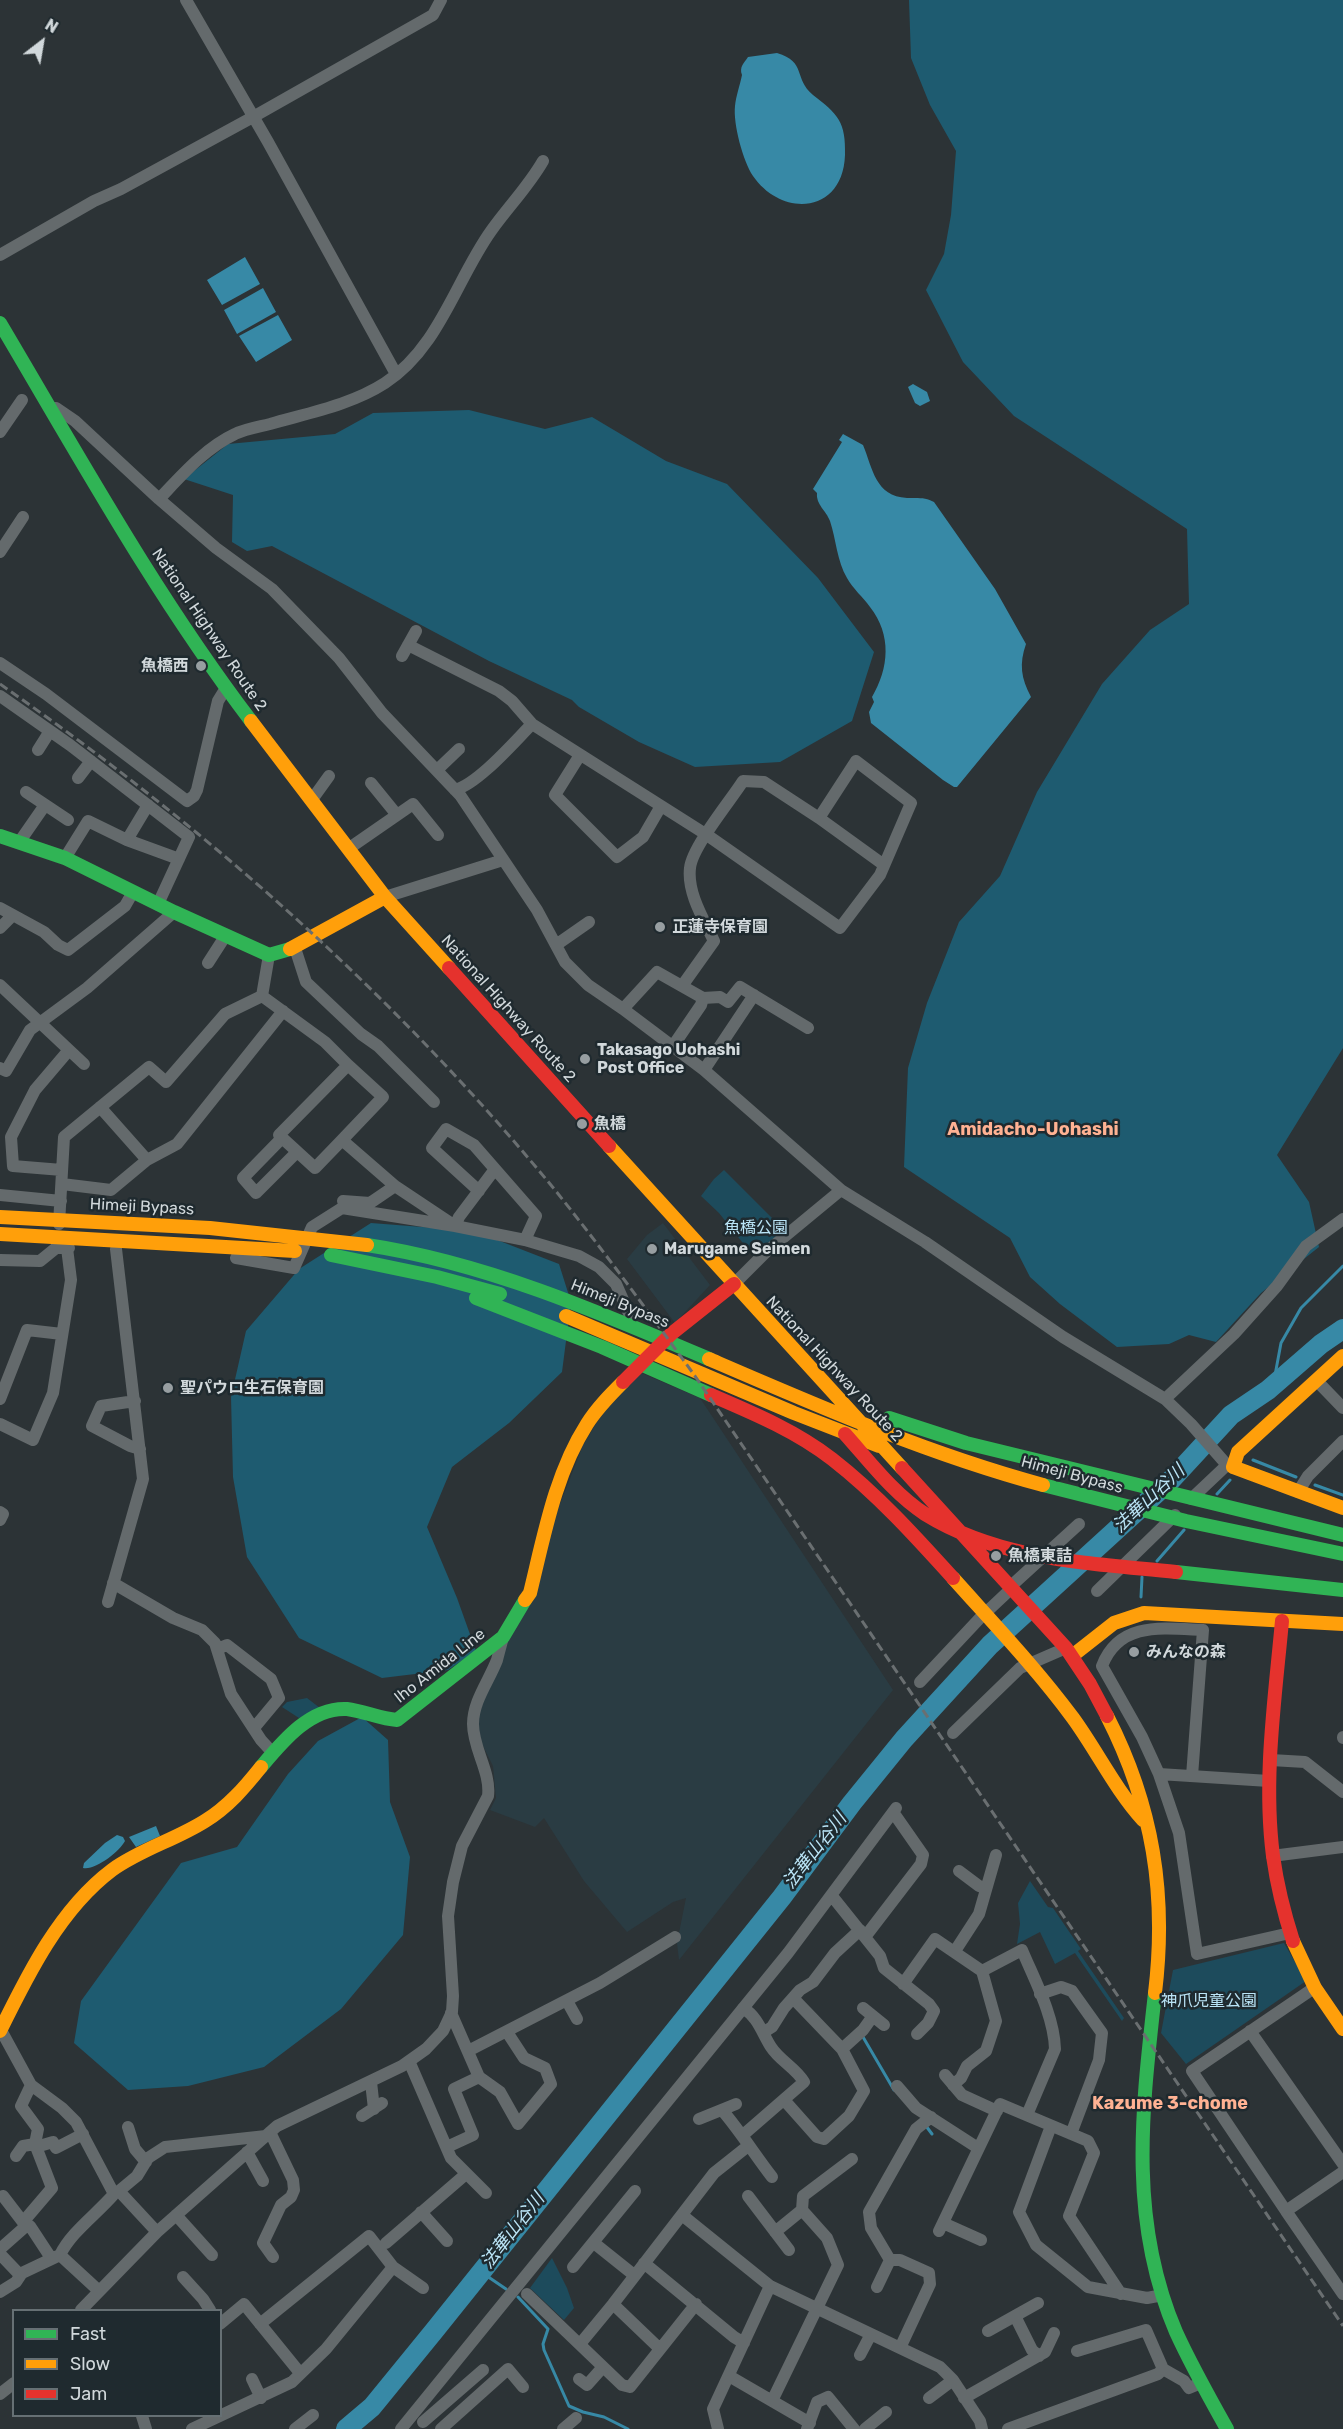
<!DOCTYPE html>
<meta charset="utf-8">
<style>
body{margin:0}
#map{position:relative;width:1343px;height:2429px;overflow:hidden;background:#2c3336;font-family:Rubik,sans-serif}
canvas{display:block}
.legend{position:absolute;left:12px;top:2309px;width:210px;height:108px;box-sizing:border-box;background:#1f2a2f;border:2px solid #667074;margin:0;padding:8px 10px;list-style:none;font-size:18px;color:#d1d8db}
.legend li{display:flex;align-items:center;gap:12px;height:30px}
.legend b{width:30px;border:2px solid #667074}
.north{position:absolute;left:12px;top:12px;width:60px;height:60px;-webkit-text-stroke:4px #1f2a2f;paint-order:stroke;rotate:31deg;font-size:16px;font-weight:700;line-height:24px;text-align:center;color:#d1d8db}
.north::after{content:'';display:block;margin:auto;width:21px;height:27px;background:#d1d8db;clip-path:polygon(50% 0,100% 100%,50% 72%,0 100%)}
</style>
<div id="map">
<canvas width="1343" height="2429"></canvas>
<ul class="legend">
<li><b style="height:8px;background:#30b455"></b>Fast</li>
<li><b style="height:8px;background:#ff9f0a"></b>Slow</li>
<li><b style="height:8px;background:#e5322d"></b>Jam</li>
</ul>
<div class="north">N</div>
</div>
<script>
const ctx = document.querySelector('canvas').getContext('2d');
ctx.lineJoin = 'round';
function fill(path, color) { ctx.fillStyle = color; ctx.fill(path, 'evenodd'); }
function trace(path, color, width, dash) { ctx.strokeStyle = color; ctx.lineWidth = width; ctx.lineCap = dash ? 'butt' : 'round'; ctx.setLineDash(dash || []); ctx.stroke(path); }
function write(font, color, halo, rows, align = 'center') {
  ctx.font = font + ' Rubik,"Noto Sans JP",sans-serif'; ctx.lineWidth = 5; ctx.setLineDash([]); ctx.textBaseline = 'middle'; ctx.strokeStyle = halo; ctx.fillStyle = color; for (const [text, x, y, turn = 0] of rows) {
    ctx.save(); ctx.translate(x, y); ctx.rotate((+turn || 0) * Math.PI / 180); ctx.textAlign = isNaN(turn) ? turn : align; if (halo) ctx.strokeText(text, 0, 0); ctx.fillText(text, 0, 0); ctx.restore();
  }
}
fill(new Path2D(`
 M663,1223L710,1285L675,1323L627,1259L647,1235Z
 M639,1372L700,1398L893,1690L679,1960L677,1943L686,1898L673,1902L627,1932L584,1881L544,1818L535,1827L490,1810L496,1798L493,1766L478,1736L479,1714L485,1697L583,1445L602,1414Z`), '#2a3c43');
fill(new Path2D(`
 M724,1170L785,1231L754,1257L719,1213L701,1196L714,1179Z
 M307,1698L320,1708L299,1718L282,1707L287,1702Z
 M1030,1881L1048,1907L1053,1908L1081,1949L1078,1951L1124,2018L1122,2021L1075,1953L1055,1964L1040,1932L1017,1944L1020,1924L1018,1903Z
 M1284,1943L1306,1981L1186,2064L1161,2033L1173,1970Z
 M552,2258L567,2288L574,2308L564,2320L530,2288Z`), '#1d4b5c');
fill(new Path2D(`
 M909,0H1343V1048L1277,1155L1309,1202L1319,1247L1261,1293L1216,1342L1189,1335L1169,1344L1117,1347L1060,1304L1030,1277L1010,1238L904,1167L908,1068L927,1003L959,922L1000,876L1037,792L1102,684L1150,630L1189,604L1187,529L1014,416L963,362L926,290L944,254L951,215L956,151L930,105L911,58Z
 M469,410L545,429L592,417L666,461L727,484L818,578L874,652L852,721L780,762L695,767L639,742L579,707L572,700L489,661L272,546L247,551L232,542L233,495L184,479L228,444L335,434L373,413Z
 M371,1223L474,1231L559,1264L571,1302L562,1372L509,1423L452,1467L427,1527L457,1598L476,1651L448,1670L382,1678L299,1638L247,1557L233,1477L231,1397L246,1331L299,1269Z
 M362,1717L388,1740L390,1802L410,1857L403,1935L341,2009L264,2067L188,2086L128,2090L74,2043L81,2001L181,1863L237,1847L288,1774L318,1741Z`), '#1e5b70');
fill(new Path2D(`
 M777,53C807,62 793,78 813,95C838,114 846,122 845,155C843,214 782,218 753,176C743,161 733,124 735,106C736,96 740,85 742,75C739,67 744,63 748,57Z
 M245,257L260,284L222,305L207,280Z
 M263,288L276,312L237,334L224,310Z
 M278,315L292,340L256,362L239,336Z
 M913,384L927,392L930,401L920,406L915,403L908,387Z
 M843,434L863,445C873,469 875,496 907,498C917,498 926,497 934,502L995,589L1026,644C1019,664 1021,678 1031,697L957,787H954L943,780L871,723L869,712L874,702L872,697C889,668 892,635 870,607C863,597 853,589 847,578C837,561 836,539 830,521C826,510 816,505 817,493L813,489L842,442L839,440Z
 M156,1826L160,1836L136,1847L129,1837Z
 M117,1835L123,1837L125,1841C120,1851 95,1871 83,1868L84,1863L105,1843Z`), '#3789a6');
trace(new Path2D(`
 M1273,1386L1281,1343L1301,1308L1343,1266
 M1253,1460L1296,1477
 M1315,1485L1343,1495
 M1217,1494L1230,1480
 M1157,1561L1184,1530
 M1141,1597L1142,1577
 M863,2037L894,2090
 M926,2126L932,2134
 M481,2272L506,2289
 M518,2297L548,2329L543,2344L544,2350L569,2406L583,2412L604,2417L628,2429`), '#3789a6', 3);
trace(new Path2D(`
 M346,2429L372,2407L434,2331L782,1897L852,1803L904,1739L990,1645L1172,1479L1231,1415L1268,1390L1321,1344L1343,1329`), '#3789a6', 20);
trace(new Path2D(`
 M186,0L268,142L396,374
 M0,255L94,201L121,189L253,117L433,15L441,0
 M56,408L75,421L159,499L216,548L272,589L339,658L382,713L460,795L537,910L565,962L588,985L623,1009L704,1070L841,1190L925,1242L1063,1337L1165,1399L1191,1424L1227,1465L1233,1467
 M0,432L22,400
 M159,499C181,476 205,448 235,434C245,429 258,427 270,424C308,413 351,405 385,383C439,348 456,280 491,231C508,207 528,187 543,161
 M0,552L23,517
 M408,645L499,691L512,701L532,724
 M402,656L416,631
 M0,663L46,694L187,801L194,796L197,790L218,701L226,688
 M0,696L70,745L189,837L158,904
 M38,750L50,731
 M580,755L555,795L617,857L643,837L661,806
 M437,770L459,749
 M78,778L91,761
 M371,783L397,815
 M455,790C479,783 514,742 532,724L707,835L840,928L880,875L911,803L856,761L819,818L764,782L743,781C731,800 692,847 690,868C687,893 704,920 714,941L682,986
 M26,792L68,820
 M311,801L329,776
 M819,818L884,865
 M127,840L148,805
 M20,841L45,805
 M348,849L413,804L438,835
 M65,858L88,821L127,840L179,859
 M385,897L503,860
 M0,908L44,932L58,945L68,950L125,906L133,892
 M0,928L13,915
 M556,945L589,922
 M295,948L306,982L361,1034L378,1046L434,1102
 M269,955L262,996L325,1042L348,1065L279,1135L315,1168L342,1140L395,1186L455,1226L525,1240L579,1256L599,1267L616,1284L631,1318L630,1326
 M208,963L226,935
 M0,985L84,1064
 M623,1009L657,972L703,998L720,997L728,1002L740,987L808,1028
 M673,1046L701,1005L703,998
 M0,1068L6,1071L30,1030L87,988L174,912
 M704,1070L754,995
 M100,1107L147,1160
 M282,1138L243,1178L256,1193L297,1152
 M342,1140L383,1097L348,1065
 M62,1170L13,1166L11,1137L35,1090L69,1050
 M62,1184L111,1190L147,1160L177,1144L283,1011
 M479,1191L432,1148L446,1129L474,1145L536,1216L525,1240
 M0,1195L61,1201
 M343,1201L370,1203L395,1186
 M59,1224L64,1137L149,1067L166,1082L225,1014L262,996
 M236,1258L294,1268L312,1227L342,1208L455,1226L459,1217L495,1169
 M0,1260L40,1261L56,1248H69
 M734,1284L766,1252L841,1190
 M1317,1381L1343,1408
 M0,1399L27,1330L62,1334
 M1165,1399L1234,1334L1277,1286L1306,1246L1343,1219
 M135,1401L101,1406L92,1426L130,1446L140,1449
 M0,1424L33,1440L53,1393L71,1280L67,1248
 M1298,1492L1308,1476L1343,1441
 M1191,1499L1227,1465
 M0,1512L3,1514L0,1520
 M113,1583L173,1618L202,1630L215,1643L231,1694L261,1740L272,1752
 M1011,1586L1079,1524
 M1097,1591L1175,1515
 M108,1602L143,1479L116,1249
 M217,1649L227,1645L271,1679L279,1698L254,1728
 M920,1682L980,1618L1013,1587
 M953,1733L1020,1668L1066,1648
 M1343,1737V1738
 M1271,1760L1305,1762L1343,1792
 M1159,1774L1269,1781
 M1192,1776L1203,1630C1163,1628 1119,1621 1102,1666L1142,1737L1159,1774L1179,1833L1197,1954L1290,1933
 M1272,1856L1343,1847
 M959,1871L979,1886L986,1888
 M832,1896L880,1956L884,1968L929,2004L934,2011L928,2023L917,2034
 M865,1937L921,1864L923,1855L893,1812
 M955,1951L979,1914L996,1855
 M982,1971L1022,1950C1035,1981 1054,2016 1055,2049L1027,2115
 M903,1984L935,1939L982,1971L996,2021L986,2051L967,2066L961,2078L953,2085
 M1314,1988L1192,2071L1286,2211L1343,2172
 M1040,1994L1061,1987L1072,1991L1102,2033L1099,2060L1071,2134
 M567,2001L577,2019
 M863,2008L884,2025
 M451,2013L479,2077L500,2092L518,2124L551,2084L545,2068L524,2058L507,2032
 M1,2030L31,2085L62,2108L76,2122L114,2194L119,2191L157,2232
 M1250,2031L1343,2164
 M764,2032L772,2027L784,2008L800,1990L813,1982L835,1953L860,1930
 M842,2049L863,2030L873,2016
 M468,2051L600,1983L675,1937
 M409,2061L451,2158L486,2193
 M945,2075L962,2095L997,2111
 M371,2082L374,2109
 M897,2086L916,2108L978,2148
 M785,2101L817,2137L824,2139L849,2116L864,2091L842,2049L793,1998
 M722,2110C740,2131 755,2155 772,2177
 M362,2116L382,2103
 M699,2119L736,2104
 M1051,2126L1019,2212L1036,2245L1088,2287L1147,2298L1163,2295
 M128,2127L135,2149L146,2162
 M270,2132L293,2180L294,2190L291,2197L281,2205L263,2243L273,2257
 M743,2135L804,2082C796,2068 780,2061 771,2047C762,2033 758,2017 743,2008
 M36,2147L53,2142L56,2148L83,2134
 M447,2147L473,2135L454,2089L479,2077
 M247,2152L263,2181
 M16,2156L23,2146L35,2144
 M119,2191L137,2176L148,2158L165,2147L266,2136
 M748,2196L789,2250
 M1286,2211L1343,2294
 M421,2212L447,2241
 M176,2215L212,2255
 M682,2215L770,2286
 M23,2222L52,2188L35,2144L38,2129L21,2106L31,2085
 M943,2223L981,2240
 M26,2226H30L51,2258
 M939,2231L1000,2104L1088,2141L1094,2153L1069,2216L1121,2294
 M775,2232L802,2210
 M386,2243L466,2174
 M594,2243L634,2275
 M0,2249L26,2226L3,2196
 M0,2254L20,2275
 M60,2255C71,2232 97,2214 114,2194
 M644,2263L734,2337L744,2343
 M573,2267L635,2191
 M183,2277L203,2299L210,2310
 M877,2287L890,2260
 M0,2292L16,2282L22,2273L60,2255L98,2290
 M527,2294L622,2385L630,2387L696,2304
 M613,2304L660,2349
 M81,2310L157,2232L277,2126L402,2066L426,2049L443,2031L452,2012L453,1996L448,1916L453,1882L462,1846L488,1796C491,1772 473,1749 473,1724C473,1701 489,1681 497,1660C499,1652 501,1645 503,1637
 M1015,2316L1032,2350L1039,2356
 M220,2324L244,2304L300,2373
 M260,2324L369,2236L393,2267L423,2288
 M988,2331L1038,2303
 M580,2344L613,2304L714,2173L748,2146
 M900,2348L930,2284L929,2273L900,2260H890L871,2228L869,2212L916,2129L931,2117
 M1077,2351L1146,2330L1163,2369L1184,2381L1189,2388L1201,2383
 M860,2355L871,2334
 M729,2376L810,2423
 M252,2379L261,2398
 M579,2379L587,2385L603,2367
 M0,2394L14,2383
 M929,2398L953,2380
 M964,2398L1045,2352L1054,2333
 M772,2401L838,2265L827,2238L802,2210L803,2196L852,2159
 M142,2416L146,2429
 M423,2422L483,2370
 M192,2429L292,2382L326,2349L393,2267
 M295,2429L313,2415
 M401,2429L788,1953L896,1808
 M441,2429L508,2369L523,2387
 M563,2429L576,2418
 M718,2429L713,2409L770,2286L940,2367L953,2380L980,2421L982,2429
 M807,2429L817,2402L828,2397L854,2429
 M865,2429L886,2412
 M1008,2429L1158,2374L1163,2369`), '#646a6c', 12);
trace(new Path2D(`
 M0,323C80,458 156,596 251,721
 M0,836L65,858L174,912L269,955L290,949
 M367,1245C486,1263 599,1312 709,1359
 M331,1255L437,1277L500,1294
 M476,1298L602,1347L711,1395
 M889,1418L966,1443L1343,1535
 M1043,1485L1186,1521L1343,1554
 M1176,1572L1343,1590
 M261,1767C282,1742 310,1707 347,1709C364,1711 380,1719 397,1720L503,1637L525,1600
 M1155,1993C1142,2110 1128,2220 1176,2332C1191,2365 1209,2397 1227,2429`), '#30b455', 14);
trace(new Path2D(`
 M251,721L385,897L449,968
 M290,949L385,897
 M609,1146L902,1468
 M0,1217L210,1228L367,1245
 M0,1234L295,1251
 M566,1316L794,1413L879,1446
 M709,1359C818,1406 928,1454 1043,1485
 M1233,1467L1238,1452L1343,1356
 M1233,1467L1343,1508
 M953,1578C994,1624 1036,1668 1073,1718C1097,1751 1115,1789 1143,1820
 M525,1600L530,1593C544,1536 555,1474 587,1424C597,1408 610,1395 623,1382
 M1072,1656L1114,1623L1144,1613L1343,1624
 M1107,1716C1153,1806 1167,1894 1155,1993
 M1293,1941L1315,1988L1343,2029
 M0,2031C28,1974 60,1909 112,1870C141,1849 175,1840 205,1821C228,1807 245,1787 261,1767`), '#ff9f0a', 14);
trace(new Path2D(`
 M449,968L609,1146
 M623,1382L671,1334L734,1284
 M711,1395C753,1413 796,1431 832,1459C877,1494 915,1536 953,1578
 M845,1434C870,1462 894,1494 925,1514C1001,1561 1091,1563 1176,1572
 M902,1468L1066,1648L1090,1684L1107,1716
 M1282,1621C1275,1698 1263,1779 1273,1856C1277,1885 1284,1913 1293,1941`), '#e5322d', 14);
trace(new Path2D(`
 M0,684C207,828 395,995 555,1190C604,1251 649,1313 695,1376L1343,2326`), '#6a6f71', 3, [9, 4.5]);
for (const [x, y, r, color] of [
 [201,666,6,"#979ea1"],
 [660,927,6,"#979ea1"],
 [585,1059,6,"#979ea1"],
 [582,1124,6,"#979ea1"],
 [652,1249,6,"#979ea1"],
 [168,1388,6,"#979ea1"],
 [996,1556,6,"#979ea1"],
 [1134,1652,6,"#979ea1"]
]) { const dot = new Path2D(); dot.arc(x, y, r, 0, 2 * Math.PI); ctx.fillStyle = color; ctx.fill(dot); trace(dot, '#1f2a2f', 2); }
write('16px', '#d1d8db', '#1f2a2f', [
 ["National Highway Route 2",209,630,56],
 ["National Highway Route 2",508,1009,48],
 ["Himeji Bypass",142,1207,3],
 ["Himeji Bypass",620,1304,22],
 ["National Highway Route 2",834,1369,47],
 ["Himeji Bypass",1072,1475,15],
 ["Iho Amida Line",440,1666,-38]
]);
write('bold 16px', '#d1d8db', '#1f2a2f', [
 ["魚橋西",189,666,"right"],
 ["正蓮寺保育園",672,927],
 ["Takasago Uohashi",597,1050],
 ["Post Office",597,1068],
 ["魚橋",594,1124],
 ["Marugame Seimen",664,1249],
 ["聖パウロ生石保育園",180,1388],
 ["魚橋東詰",1008,1556],
 ["みんなの森",1146,1652]
], 'left');
write('16px', '#bae4f6', '#1f2a2f', [
 ["魚橋公園",756,1228],
 ["神爪児童公園",1209,2001]
]);
write('bold 18px', '#ffb293', '#1f2a2f', [
 ["Amidacho-Uohashi",1033,1130],
 ["Kazume 3-chome",1170,2104]
]);
write('italic 18px', '#bbe5f7', '#1f2a2f', [
 ["法華山谷川",1149,1499,-43],
 ["法華山谷川",815,1851,-52],
 ["法華山谷川",513,2231,-52]
]);
</script>
